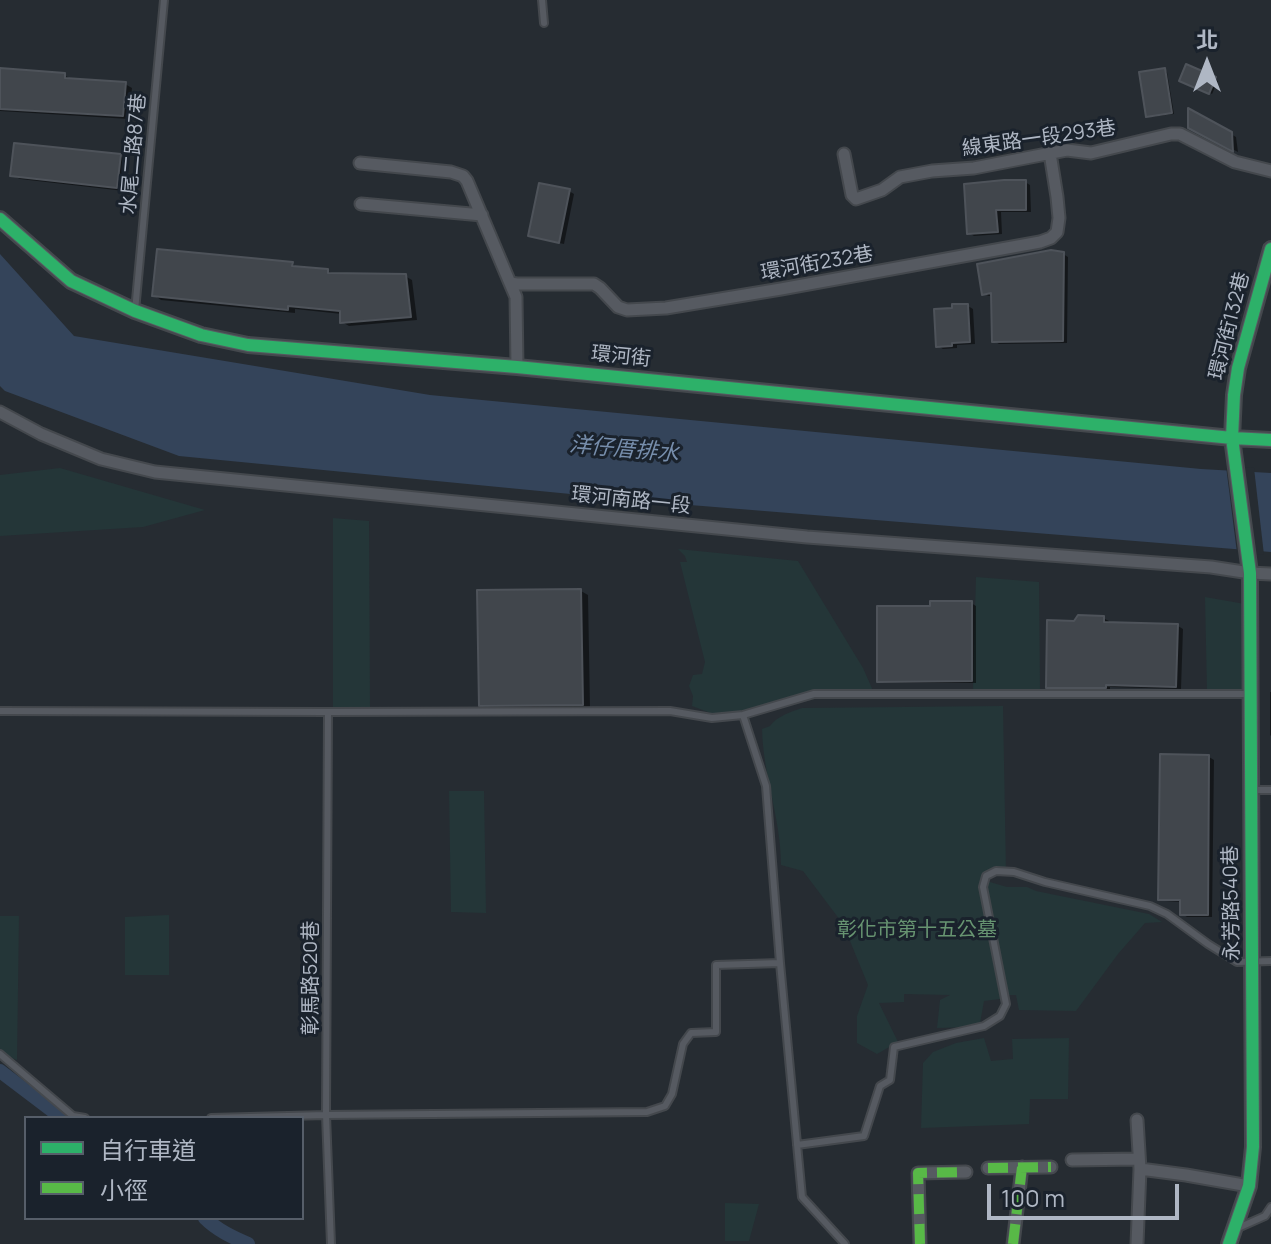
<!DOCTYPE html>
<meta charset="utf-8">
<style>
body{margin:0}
#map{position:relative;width:1271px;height:1244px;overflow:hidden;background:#262c32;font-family:Manrope,"Noto Sans TC",sans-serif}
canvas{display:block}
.legend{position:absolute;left:24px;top:1116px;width:280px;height:104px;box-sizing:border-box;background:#1a222c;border:2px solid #565e69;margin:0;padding:10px 14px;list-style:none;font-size:24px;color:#afb7c4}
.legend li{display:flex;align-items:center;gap:16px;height:40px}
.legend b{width:40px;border:2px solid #565e69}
.north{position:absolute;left:1167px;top:24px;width:80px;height:80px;-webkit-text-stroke:6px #1a222c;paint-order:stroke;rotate:0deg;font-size:22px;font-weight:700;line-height:32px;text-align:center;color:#afb7c4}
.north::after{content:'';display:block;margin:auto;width:28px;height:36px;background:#afb7c4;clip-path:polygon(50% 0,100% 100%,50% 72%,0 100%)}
.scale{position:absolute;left:987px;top:1184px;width:192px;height:36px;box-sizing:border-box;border:4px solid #afb7c4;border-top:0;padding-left:10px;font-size:24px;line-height:28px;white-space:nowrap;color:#afb7c4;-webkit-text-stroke:6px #1a222c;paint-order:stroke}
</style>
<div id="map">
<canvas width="1271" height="1244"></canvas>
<ul class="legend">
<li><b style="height:10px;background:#2db169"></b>自行車道</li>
<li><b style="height:10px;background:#58b947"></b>小徑</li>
</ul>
<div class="north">北</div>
<div class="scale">100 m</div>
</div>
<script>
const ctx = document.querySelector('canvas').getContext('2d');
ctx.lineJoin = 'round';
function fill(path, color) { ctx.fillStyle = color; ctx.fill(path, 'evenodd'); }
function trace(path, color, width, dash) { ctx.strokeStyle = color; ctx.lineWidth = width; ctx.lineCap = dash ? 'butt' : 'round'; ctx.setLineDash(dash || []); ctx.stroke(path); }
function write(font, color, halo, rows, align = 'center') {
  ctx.font = font + ' Manrope,"Noto Sans TC",sans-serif'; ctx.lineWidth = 6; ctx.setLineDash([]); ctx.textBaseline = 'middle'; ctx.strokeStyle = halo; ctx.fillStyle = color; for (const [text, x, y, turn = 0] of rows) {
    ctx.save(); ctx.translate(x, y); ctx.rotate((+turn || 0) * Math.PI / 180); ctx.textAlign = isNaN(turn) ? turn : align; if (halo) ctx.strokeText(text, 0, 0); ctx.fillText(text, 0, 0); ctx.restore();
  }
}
fill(new Path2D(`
 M60,468L205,510L143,527L0,536V475Z
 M333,518L369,521L370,710L333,709Z
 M678,549L798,561L863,668L874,693L824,695L746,718H724L692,706L693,696L689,686L693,675L702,674L705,662L680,562H687L685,556Z
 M976,577L1039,582L1040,691L973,690Z
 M1205,597L1245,604L1246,691L1207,692Z
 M1003,706L1006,873L986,875L983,880L1007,887H1027L1036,891L1149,914L1162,922L1145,923L1118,954L1076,1011L1019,1010L1016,995H1001L1000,999L984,1001L980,1023L971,1027L937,1028L940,1000L950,995L904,994V1002L879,1003L898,1042L877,1054L857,1043V1016L868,985L843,924L803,871L781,865C781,819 763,775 762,729L770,726C777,716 791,712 802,708Z
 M449,791H484L486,913L451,912Z
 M169,915V975H125V917Z
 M0,916H19L17,1060L0,1053Z
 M984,1038L991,1061L1013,1059L1012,1039L1069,1038L1068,1099H1030L1029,1124L921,1128L923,1063L933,1052L956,1043Z
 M725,1203L759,1204L749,1241H725Z`), '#243638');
fill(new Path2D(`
 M0,254L74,336L430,395L1201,469L1271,473V552L653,502L179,456L5,391L0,386Z`), '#34445a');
fill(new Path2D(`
 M1226,466L1254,468L1264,555L1237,553Z`), '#262c32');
fill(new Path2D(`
 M1187,67L1218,81L1212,94L1182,80Z
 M0,70L64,75L71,79L125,84L132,88L129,119L0,111Z
 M1164,70L1167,72L1174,114L1151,117L1148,116Z
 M1190,111L1236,137L1238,152L1190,127Z
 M120,156L127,160L124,191L20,179L12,175Z
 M1025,182L1030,185L1031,212H1001L1002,234L974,236L969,233Z
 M569,191L574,194L564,244L535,238L530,235Z
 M1063,254L1068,257L1067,343L999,344L994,341L993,295L989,296L984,294Z
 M292,264L299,268L328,271L335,275L405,276L412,280L417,320L349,326L342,322V314L295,309V313L161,300L154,295Z
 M968,306L973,309L975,344L957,345V348L943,349L938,346Z
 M581,591L588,595L590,708L488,709L481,704Z
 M971,603L976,606V683H884L879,680L932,608Z
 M1103,618L1109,621V624L1178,626L1183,629L1181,689L1110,687V690H1053L1048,687L1075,623Z
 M1270,692H1271V736L1270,735Z
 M1209,757L1214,760L1212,917H1187L1182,914V902L1165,901L1160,898Z`), '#0007');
trace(new Path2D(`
 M0,1071L62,1118
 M205,1218C217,1230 232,1237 248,1244`), '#34445a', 14);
const building = new Path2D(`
 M1186,64L1216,77L1209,94L1179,81Z
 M0,68L65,73V78L126,82L123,116L0,109Z
 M1165,68L1172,113L1146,117L1139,72Z
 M1188,108L1232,132L1233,152L1188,128Z
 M14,143L121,154L117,188L10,176Z
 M1004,180H1026V210H996L998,232L967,234L964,184Z
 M539,183L570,189L559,243L528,236Z
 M157,249L293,262L292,266L328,269V273L406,274L411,317L340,323V311L288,306V310L152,296Z
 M1051,250L1064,252L1063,341L992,342L991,293L982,295L977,264Z
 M952,304H968L970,342L952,343V346L936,347L934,309L952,308Z
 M581,589L583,705L479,706L477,590Z
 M930,601H972V681L877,682V606H930Z
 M1078,615L1104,616V622L1178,624L1176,687L1106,685V688H1046L1047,620L1074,621Z
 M1160,754L1209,755L1208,915H1180V900H1158Z`);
fill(building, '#41464c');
trace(building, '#4e535a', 2);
const service = new Path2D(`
 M542,0L544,23
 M135,311L164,0
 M0,711L328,712L670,711L712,718L743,715L814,694H1248
 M328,712L326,1115L331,1244
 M743,715L766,786L780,963L802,1197L845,1244
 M1253,790H1271
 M0,1054L73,1116L85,1118
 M211,1118L326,1115L647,1112L665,1106L672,1094L683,1044L691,1033L716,1032V965L780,963
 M797,1145L864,1136L880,1086L890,1080L894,1047L984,1026L1000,1016L1006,1004L983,887L986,876L996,871L1014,872L1045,882L1150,906L1167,914L1208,944L1237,962L1271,961
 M1238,1228L1265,1216L1271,1207`);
const minor = new Path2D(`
 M844,154L852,195L856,199L882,190L900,177L932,171L974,168L1067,150L1091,153L1171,134H1180L1235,162L1271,171
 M360,163L451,172L463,176L467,181L510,283L517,284H594L600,288L618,307L627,310L666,308L781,289L1040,242L1051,238L1057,232L1059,218L1057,197L1050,153
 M361,204L482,215
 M510,283L516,297L517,367
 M0,412L41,434L101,459L155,472L807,537L1211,567L1250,573L1271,574
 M1072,1160L1138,1159
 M988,1168L1051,1167
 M1140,1169L1186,1175L1249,1186
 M920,1244L918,1173L966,1172
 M1013,1244L1022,1167
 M1137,1244L1140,1169L1137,1120`);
const tertiary = new Path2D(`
 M0,219L71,281L135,311L201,335L248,345L517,367L1232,438L1271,440
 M1229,1244L1249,1186L1253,1147L1250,573L1232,438L1234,395L1238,368L1271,249`);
trace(service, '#44484d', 10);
trace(minor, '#44484d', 15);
trace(tertiary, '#44484d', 18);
trace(service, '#565a61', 6);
trace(minor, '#565a61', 11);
trace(tertiary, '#565a61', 14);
trace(new Path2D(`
 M988,1168L1051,1167
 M920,1244L918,1173L966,1172
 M1013,1244L1022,1167`), '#58b947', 10, [20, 10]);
trace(new Path2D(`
 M0,219L71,281L135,311L201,335L248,345L517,367L1232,438L1271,440
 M1229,1244L1249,1186L1253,1147L1250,573L1232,438L1234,395L1238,368L1271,249`), '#2db169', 12);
write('20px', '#afb7c4', '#1a222c', [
 ["線東路一段293巷",1039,139,-8],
 ["水尾二路87巷",134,154,-85],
 ["環河街232巷",817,264,-10],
 ["環河街132巷",1230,326,-76],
 ["環河街",621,357,6],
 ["環河南路一段",631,501,6],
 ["永芳路540巷",1232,903,-91],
 ["彰馬路520巷",311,978,-90]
]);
write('20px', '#679471', '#1a222c', [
 ["彰化市第十五公墓",917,930]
]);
write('italic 22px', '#778eac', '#1a222c', [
 ["洋仔厝排水",624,450,5]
]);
</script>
